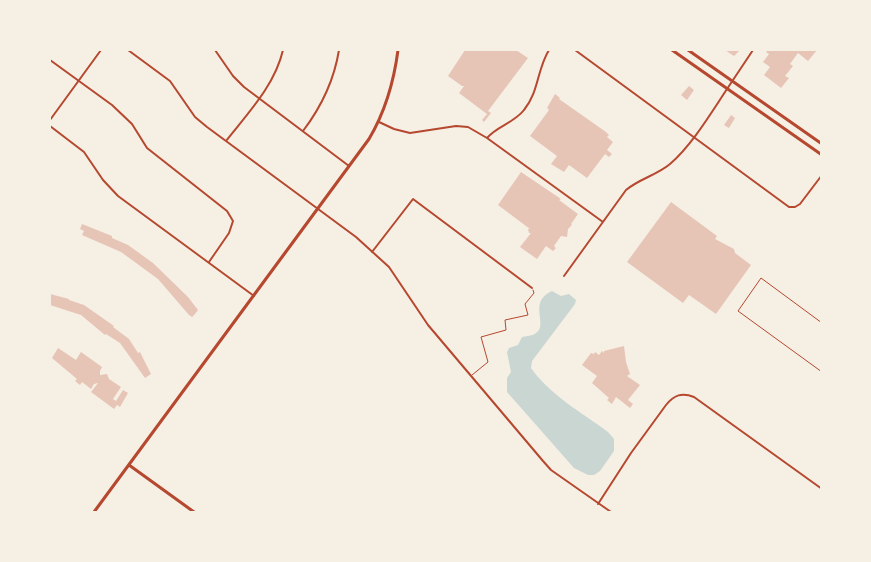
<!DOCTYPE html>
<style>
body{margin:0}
#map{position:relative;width:871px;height:562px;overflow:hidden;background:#f6efe4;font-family:Overpass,sans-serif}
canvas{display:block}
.frame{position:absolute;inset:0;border:51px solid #f6efe4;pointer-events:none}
</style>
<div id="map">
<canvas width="871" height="562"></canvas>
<div class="frame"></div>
</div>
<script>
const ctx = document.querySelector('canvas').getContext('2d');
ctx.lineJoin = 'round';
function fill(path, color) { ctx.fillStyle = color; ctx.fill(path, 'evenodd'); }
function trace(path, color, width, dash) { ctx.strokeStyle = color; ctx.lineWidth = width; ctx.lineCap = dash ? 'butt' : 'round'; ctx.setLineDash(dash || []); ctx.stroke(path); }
fill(new Path2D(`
 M552,291L561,296L569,294L576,300L575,304L532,361L531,368C550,395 581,412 608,432L614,439V451L600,471L594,475H588L574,468L507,392V378L511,372L507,352L509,348L518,345L522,337C526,336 533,336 536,333C549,325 527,302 552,291Z`), '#c9d6d2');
fill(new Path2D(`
 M465,50H516L528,58L488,111L491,113L484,122L482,120L487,114L459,93L464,86H462L448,76Z
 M725,50H740L734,56Z
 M768,50H817L808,61L798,53L790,64L793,66L785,76L789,78L781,88L764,75L770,67L763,62L769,54L766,52Z
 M689,86L694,90L687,100L681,95Z
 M555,94L560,98L559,99L606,132L609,135L607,137L613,142L607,150L612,154L609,157L605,154L587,178L569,165L564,172L551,164L557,156L530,136L549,110L547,108Z
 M731,115L735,118L729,128L724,125Z
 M521,172L561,199L559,200L578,214L571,224L572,225L568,229L567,237L561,236L554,246L556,248L553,251L546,246L537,259L520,247L531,233H529L528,229H530L498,205Z
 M671,202L717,236L715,239L734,249L735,253L751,265L716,314L689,295L683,303L627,262Z
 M82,224L112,236V238L128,245L153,263L188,297L198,310L195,314L192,317L189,315L158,279L121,252L82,235L84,231L80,229Z
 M50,294L69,299V300L84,305L114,326L113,327L129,339L138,353L140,352L151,374L145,378L120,343L106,334L105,335L81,315L50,305Z
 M624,346L626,362L630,374L627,376L640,385L628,400L633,404L630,408L616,397L612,404L607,400L609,398L592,383L597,376L582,365L591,353L594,354L595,352L599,355L602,351L604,353V351Z
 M58,348L76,360L81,352L102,367L100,371V375L107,374L109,379L121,387L113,399L116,401L123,390L128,393L120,407L117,405L114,409L91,392L98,383L94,384L91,389L82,382L80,385L75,381L77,379L52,358Z`), '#e6c5b7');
trace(new Path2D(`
 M822,323L761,278L738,311L822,372
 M472,375L488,362L481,337L506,330L505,320L528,315L525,304L534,293L533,290`), '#b5482f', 1);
trace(new Path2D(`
 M128,50L170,81L195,117L207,127L356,237L389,267L428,325L543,461L551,470L611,512
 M215,50L233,76L244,87L349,166
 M575,50L789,207H795L800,204L822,175
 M50,60L112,105L132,124L147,148L227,211L233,221L229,233L209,262
 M50,120L101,50
 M379,122L394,129L410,133L456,126L468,127L487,138L603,222
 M50,126L84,152L103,180L118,196L254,296
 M303,131C322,106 334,81 339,50
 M487,138C497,126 514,123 524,110C539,92 537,69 549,50
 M226,141C248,113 275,85 283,50
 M372,252L413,199L532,288
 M564,276L626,190C639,179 657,175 670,164C692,145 711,113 727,89
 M598,504L631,453L666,405C674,395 682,392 694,397L822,489`), '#b5482f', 2);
trace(new Path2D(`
 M727,89L753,50`), '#b5482f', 2);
trace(new Path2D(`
 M129,465L194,512
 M94,512L369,139C385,112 394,81 398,50`), '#b5482f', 3);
trace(new Path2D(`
 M672,50L822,155
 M688,50L822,144`), '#b5482f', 3);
</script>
